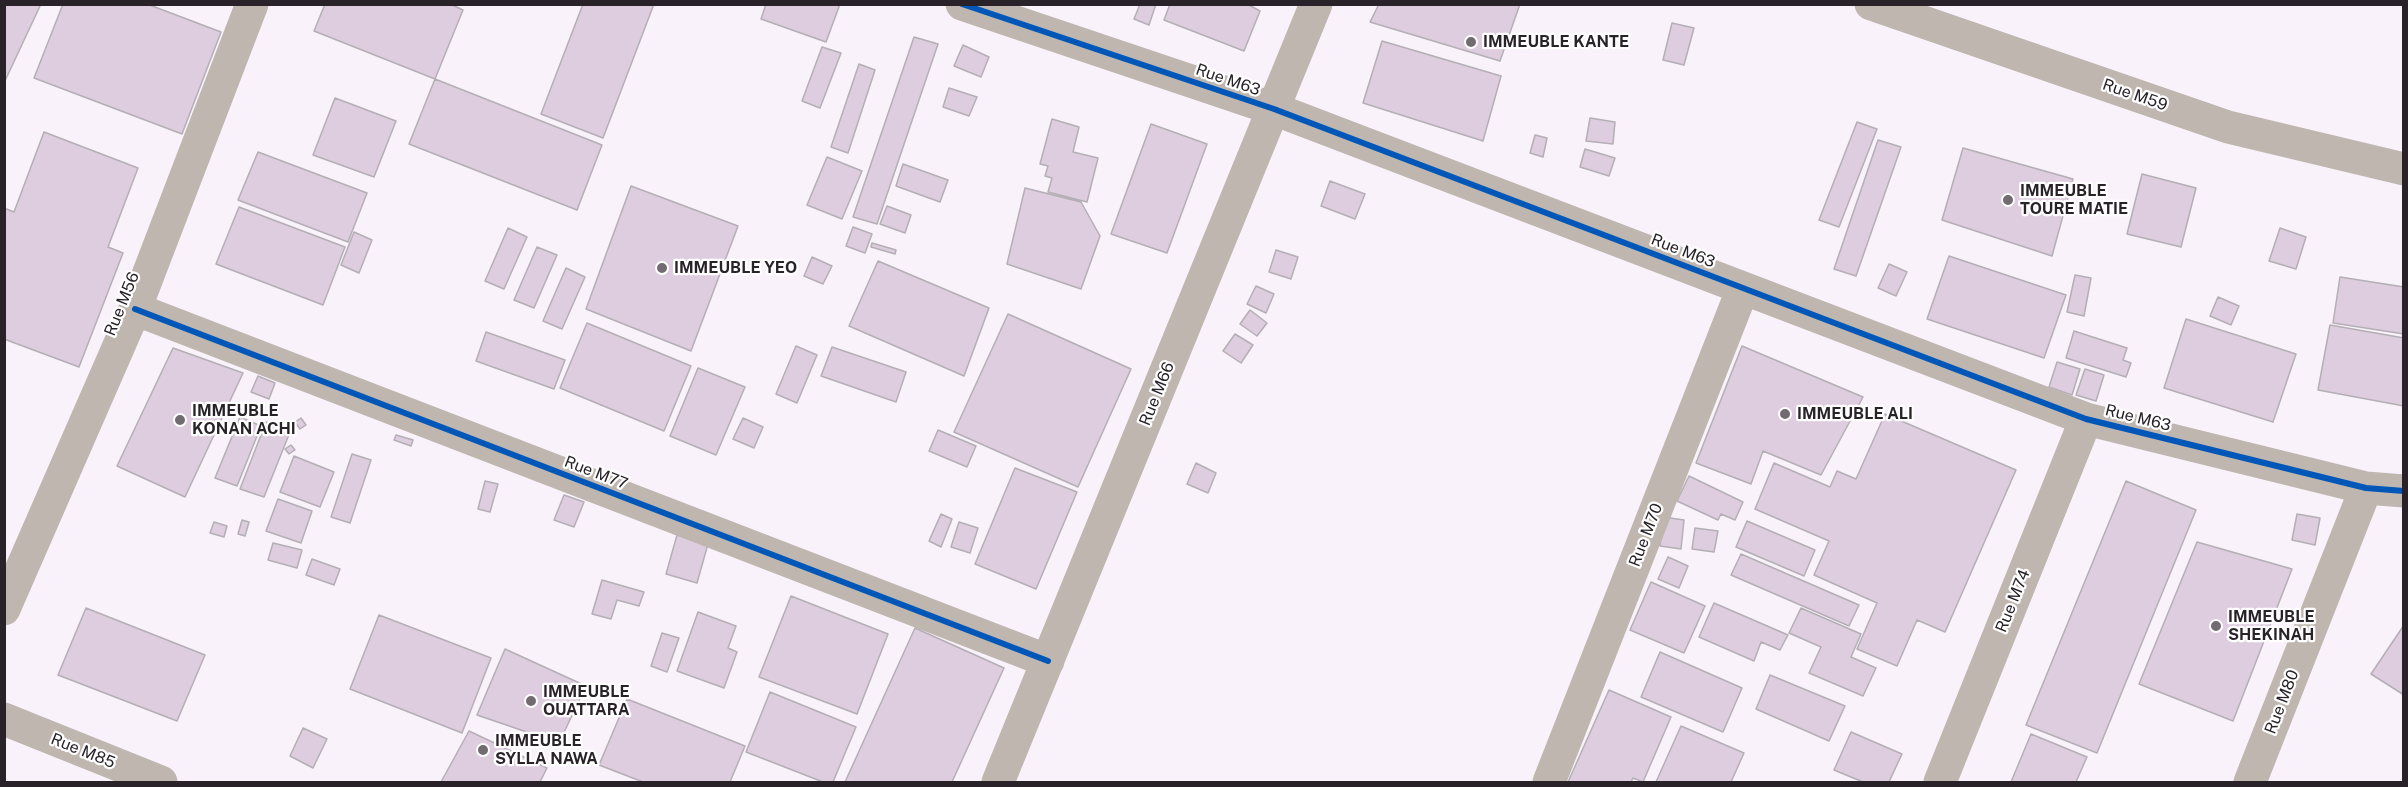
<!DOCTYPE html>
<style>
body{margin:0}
#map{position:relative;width:2408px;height:787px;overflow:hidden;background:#f9f2fa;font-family:"Public Sans",sans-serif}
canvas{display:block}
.frame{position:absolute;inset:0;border:6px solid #292329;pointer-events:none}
</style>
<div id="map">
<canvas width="2408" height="787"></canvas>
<div class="frame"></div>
</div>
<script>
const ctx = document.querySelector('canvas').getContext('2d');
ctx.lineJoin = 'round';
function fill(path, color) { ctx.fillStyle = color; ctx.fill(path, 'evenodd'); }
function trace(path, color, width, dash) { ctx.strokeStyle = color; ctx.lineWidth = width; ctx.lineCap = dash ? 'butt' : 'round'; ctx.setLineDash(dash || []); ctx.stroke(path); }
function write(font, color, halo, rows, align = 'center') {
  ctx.font = font + ' "Public Sans",sans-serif'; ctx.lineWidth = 4.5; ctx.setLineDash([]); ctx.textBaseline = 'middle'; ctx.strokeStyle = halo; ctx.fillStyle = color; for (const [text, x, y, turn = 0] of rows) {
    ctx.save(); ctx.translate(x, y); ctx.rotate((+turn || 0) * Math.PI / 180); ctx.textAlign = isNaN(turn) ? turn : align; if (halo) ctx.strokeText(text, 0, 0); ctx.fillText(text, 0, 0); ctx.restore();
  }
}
const building = new Path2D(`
 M4,4H41L4,83Z
 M63,4H147L221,32L182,134L34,78Z
 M325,4H450L463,10L435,79L314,31Z
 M583,4H654L603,138L541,114Z
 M766,4H840L826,42L761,19Z
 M1140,4H1156L1149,25L1134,19Z
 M1170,4H1247L1260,11L1244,51L1164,20Z
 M1379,4H1520L1500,61L1370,22Z
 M1672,23L1694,28L1684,65L1663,60Z
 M914,37L938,44L877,224L853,217Z
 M1382,41L1501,76L1483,141L1363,103Z
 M963,45L989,57L981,77L954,66Z
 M822,47L841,53L820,108L802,101Z
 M859,64L875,70L848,153L831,147Z
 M435,79L602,145L577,210L409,144Z
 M949,88L977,97L969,116L943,107Z
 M335,98L396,121L374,177L313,155Z
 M1590,118L1615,122L1613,144L1586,141Z
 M1052,119L1079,127L1073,152L1098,158L1087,202L1048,192L1052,178L1045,176L1048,166L1040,164Z
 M1857,122L1877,129L1839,227L1819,220Z
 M1151,124L1207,144L1167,253L1111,234Z
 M44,132L138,168L108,247L123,253L79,367L4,339V208L14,212Z
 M1535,135L1547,138L1543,157L1530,153Z
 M1878,140L1901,147L1856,276L1834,269Z
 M1963,148L2073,179L2052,256L1942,220Z
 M1585,149L1615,158L1609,176L1580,167Z
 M258,152L367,193L348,242L238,200Z
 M827,157L862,171L842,219L807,205Z
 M903,164L948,180L940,202L896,186Z
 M2142,174L2196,188L2181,247L2127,234Z
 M1330,181L1365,194L1355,219L1321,206Z
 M631,186L738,226L691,351L586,309Z
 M1025,188L1081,202L1100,236L1081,289L1007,264Z
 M887,206L911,215L905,233L880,224Z
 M239,207L345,247L323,305L216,264Z
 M853,227L872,234L865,253L846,246Z
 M508,228L527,237L504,289L485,281Z
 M2280,228L2306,237L2296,269L2269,261Z
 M354,232L372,240L359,273L341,265Z
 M872,243L896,250L895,254L871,247Z
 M537,247L557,255L534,308L514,300Z
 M1276,250L1298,257L1291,279L1269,272Z
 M1949,256L2066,295L2044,358L1927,319Z
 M812,257L832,266L823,284L804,276Z
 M878,261L989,308L964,376L849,326Z
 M1889,264L1907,272L1896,296L1878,288Z
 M566,268L585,277L562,329L543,321Z
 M2075,275L2091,278L2084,316L2067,312Z
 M2340,277L2404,287V334L2333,323Z
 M1256,286L1274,294L1266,313L1247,304Z
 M2218,297L2239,306L2231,325L2210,316Z
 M1250,310L1267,323L1257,336L1240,324Z
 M1008,314L1131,369L1078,487L954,432Z
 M2186,319L2296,354L2273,422L2164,388Z
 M587,323L691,366L664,431L560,388Z
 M2330,325L2404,338V406L2318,390Z
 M2074,331L2127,348L2123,360L2131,363L2126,377L2066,358Z
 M486,332L565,360L554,389L476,361Z
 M1235,334L1253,345L1241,363L1223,351Z
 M796,346L817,355L797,403L776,394Z
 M1742,346L1863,397L1821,475L1763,451L1751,484L1696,463Z
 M832,347L906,372L896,402L821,376Z
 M173,348L243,373L185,497L117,466Z
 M2057,362L2080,369L2072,395L2049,387Z
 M698,368L745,387L716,455L670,436Z
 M2085,369L2104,375L2096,401L2076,395Z
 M258,376L275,383L269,399L251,392Z
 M1885,414L2016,470L1945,632L1917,620L1897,666L1857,649L1877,603L1814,575L1829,541L1755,509L1774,463L1830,487L1837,471L1856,479Z
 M240,417L261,426L237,486L215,478Z
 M301,418L306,425L300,429L295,422Z
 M743,418L763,427L754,448L733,439Z
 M266,422L290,432L264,497L240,489Z
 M938,430L976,446L967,467L929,451Z
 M396,435L413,440L411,446L394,440Z
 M291,445L295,450L289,454L285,449Z
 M352,454L371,460L350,523L331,517Z
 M294,456L334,472L320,507L280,492Z
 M1196,463L1216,473L1208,493L1187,484Z
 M1015,468L1077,492L1036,589L975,564Z
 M1689,476L1743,502L1735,520L1721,514L1718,520L1677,501Z
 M485,481L498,484L490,512L478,509Z
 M2126,481L2196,510L2097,753L2026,725Z
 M564,495L584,502L574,527L554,520Z
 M278,499L312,511L301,543L266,531Z
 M941,514L952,519L941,547L929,541Z
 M2297,514L2320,518L2315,545L2292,540Z
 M1663,517L1684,520L1681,549L1660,546Z
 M242,520L249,522L245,536L238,534Z
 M1747,521L1815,550L1804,576L1736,547Z
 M214,522L227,526L224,537L210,533Z
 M959,522L978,528L970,553L951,547Z
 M1695,528L1718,531L1714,552L1692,549Z
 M677,535L708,544L697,583L666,574Z
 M2197,542L2292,569L2233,721L2139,684Z
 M273,543L302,550L297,568L268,560Z
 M1741,554L1859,605L1849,626L1731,575Z
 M1668,557L1688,566L1679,588L1658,579Z
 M312,559L340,569L334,585L306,575Z
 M602,580L644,592L639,606L617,600L611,619L592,614Z
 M1651,582L1705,606L1684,653L1630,630Z
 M791,596L888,634L857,714L759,677Z
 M1714,603L1788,635L1780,650L1761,642L1754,661L1699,637Z
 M86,608L205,655L177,721L58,675Z
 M1801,608L1861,634L1851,657L1876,668L1863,696L1809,673L1821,647L1789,633Z
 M698,612L736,626L728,648L737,652L724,688L677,671Z
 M379,615L491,658L462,733L350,689Z
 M2404,625V695L2371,674Z
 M915,628L1004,668L952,782H845Z
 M662,633L679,638L667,672L651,666Z
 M505,649L586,686L559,743L477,715Z
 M1660,652L1742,688L1723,732L1641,697Z
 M1770,675L1845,706L1829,741L1756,709Z
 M1609,690L1671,717L1643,782L1633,778L1631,782H1568Z
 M770,692L856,727L833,782H823L746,752Z
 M627,699L745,746L730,782H643L599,765Z
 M1681,726L1744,753L1731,782H1656Z
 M303,728L327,739L313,768L290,756Z
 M469,731L547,768L540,782H441Z
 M1851,732L1902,754L1889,782H1863L1834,770Z
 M2031,734L2087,757L2076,782H2011Z`);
fill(building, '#decddf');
trace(building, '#b4aeb5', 1.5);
trace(new Path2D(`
 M962,4L1274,109L2086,419L2366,488L2404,491
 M1871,4L2228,127L2404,169
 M135,309L1048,661
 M4,609L135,309L252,4
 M4,719L161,782
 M998,782L1316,4
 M1549,782L1743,288
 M1940,782L2086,419
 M2250,782L2366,488`), '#beb6af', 33);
trace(new Path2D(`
 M962,4L1274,109L2086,419L2366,488L2404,491
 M135,309L1048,661`), '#0057b8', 6);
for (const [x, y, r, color] of [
 [1471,42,6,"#726b72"],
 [2008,200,6,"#726b72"],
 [662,268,6,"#726b72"],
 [1785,414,6,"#726b72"],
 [180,420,6,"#726b72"],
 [2216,626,6,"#726b72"],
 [531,701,6,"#726b72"],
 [483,750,6,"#726b72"]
]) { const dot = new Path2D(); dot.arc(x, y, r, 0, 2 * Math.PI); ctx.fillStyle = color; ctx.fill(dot); trace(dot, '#fff', 2); }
write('bold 16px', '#292329', '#fff', [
 ["IMMEUBLE KANTE",1483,42],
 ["IMMEUBLE",2020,191],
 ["TOURE MATIE",2020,209],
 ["IMMEUBLE YEO",674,268],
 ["IMMEUBLE",192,411],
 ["KONAN ACHI",192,429],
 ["IMMEUBLE ALI",1797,414],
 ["IMMEUBLE",2228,617],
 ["SHEKINAH",2228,635],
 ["IMMEUBLE",543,692],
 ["OUATTARA",543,710],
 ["IMMEUBLE",495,741],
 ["SYLLA NAWA",495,759]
], 'left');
write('16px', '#292329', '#fff', [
 ["Rue M63",1228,80,19],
 ["Rue M59",2135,95,19],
 ["Rue M63",1683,251,21],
 ["Rue M56",122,304,-68],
 ["Rue M66",1157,394,-68],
 ["Rue M63",2138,418,14],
 ["Rue M77",596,473,21],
 ["Rue M70",1646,535,-69],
 ["Rue M74",2013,601,-68],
 ["Rue M80",2282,702,-69],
 ["Rue M85",83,751,22]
]);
</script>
